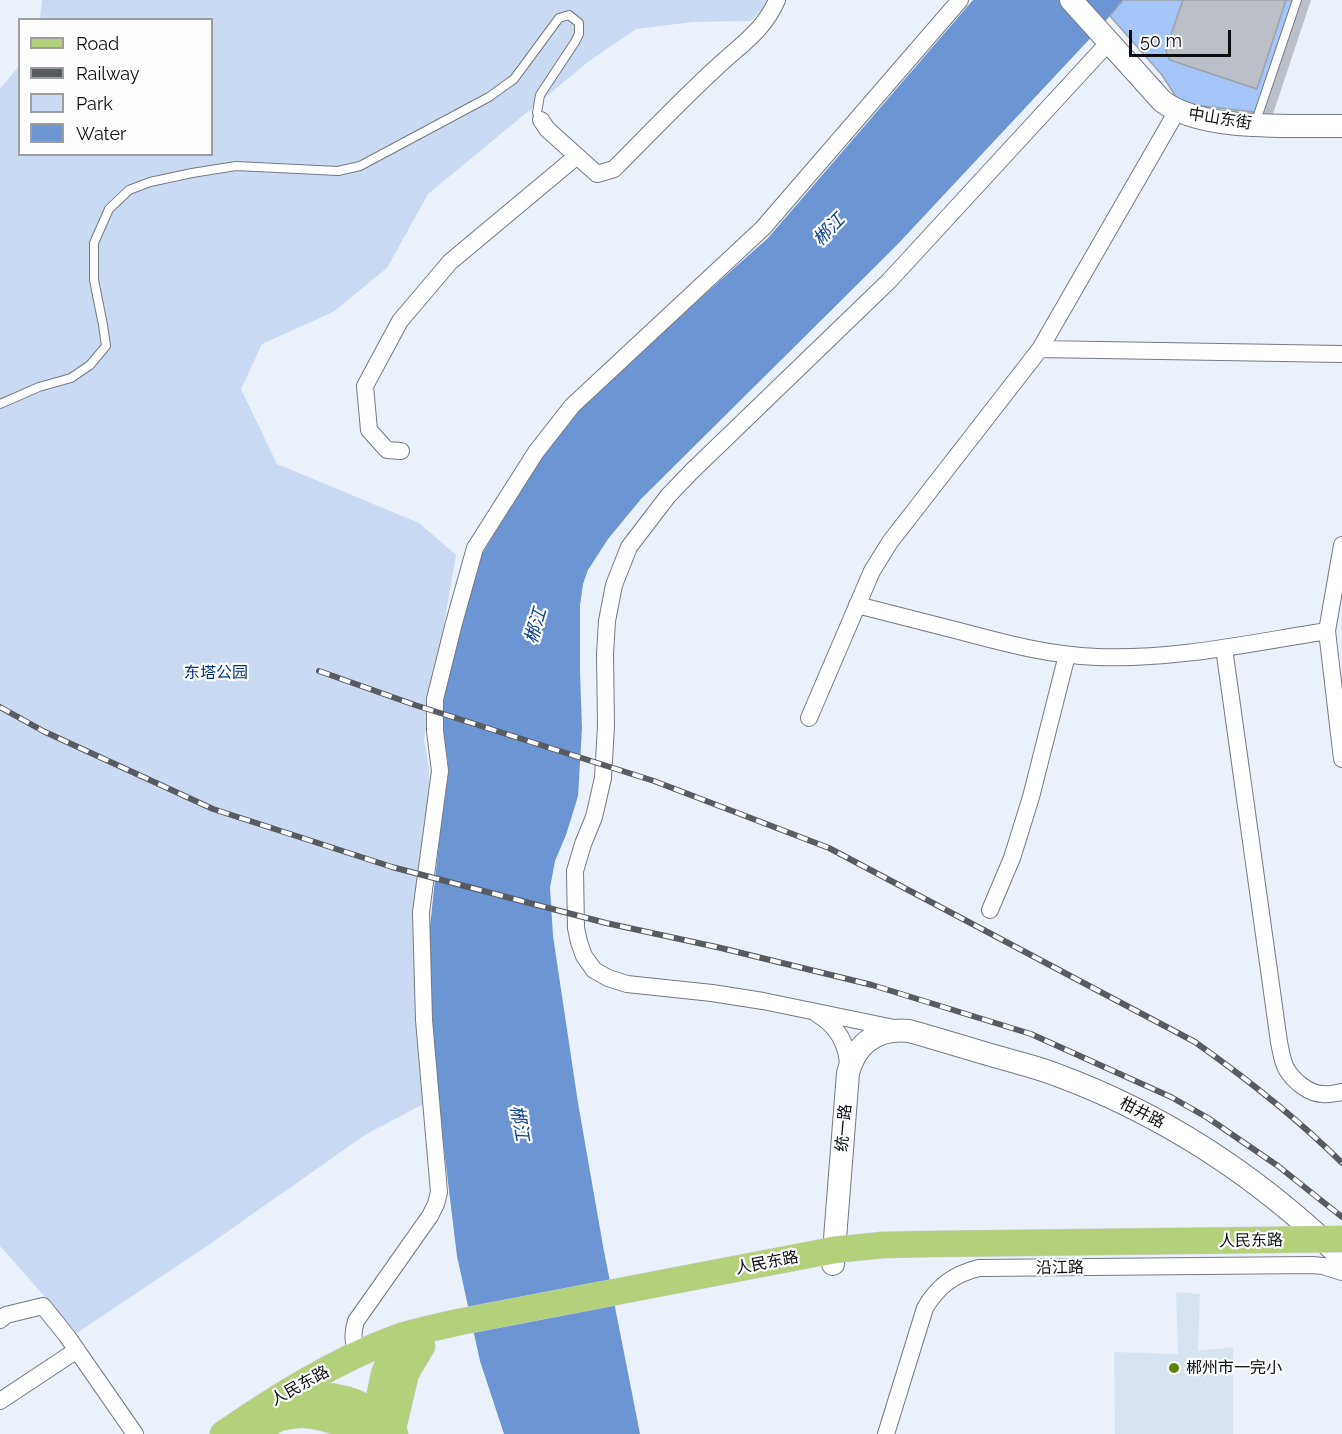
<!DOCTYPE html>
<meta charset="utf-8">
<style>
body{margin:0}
#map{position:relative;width:1342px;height:1434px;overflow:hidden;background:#eaf1fb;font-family:Raleway,sans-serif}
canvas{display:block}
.legend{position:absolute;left:18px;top:18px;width:195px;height:138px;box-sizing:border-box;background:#fdfdfd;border:2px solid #9d9d9f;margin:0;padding:8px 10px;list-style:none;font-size:18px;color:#0c0e11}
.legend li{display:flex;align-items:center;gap:12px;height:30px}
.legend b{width:30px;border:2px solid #9d9d9f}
.scale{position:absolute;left:1129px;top:30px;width:102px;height:27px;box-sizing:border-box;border:3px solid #0c0e11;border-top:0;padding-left:8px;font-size:18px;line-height:21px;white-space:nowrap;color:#0c0e11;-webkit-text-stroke:4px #fdfdfd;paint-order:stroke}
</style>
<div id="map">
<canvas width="1342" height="1434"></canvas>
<ul class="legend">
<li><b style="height:8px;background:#b4d07b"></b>Road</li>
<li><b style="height:8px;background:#585c61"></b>Railway</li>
<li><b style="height:16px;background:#cadaf3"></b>Park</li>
<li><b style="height:16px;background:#6c95d4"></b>Water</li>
</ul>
<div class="scale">50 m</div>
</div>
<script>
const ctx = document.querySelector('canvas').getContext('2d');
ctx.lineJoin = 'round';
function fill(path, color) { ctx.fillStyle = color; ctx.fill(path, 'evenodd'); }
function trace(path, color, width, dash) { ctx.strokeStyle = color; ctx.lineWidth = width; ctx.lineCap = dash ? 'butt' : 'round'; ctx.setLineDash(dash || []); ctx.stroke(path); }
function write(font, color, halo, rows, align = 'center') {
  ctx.font = font + ' Raleway,"Noto Sans SC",sans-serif'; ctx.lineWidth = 4.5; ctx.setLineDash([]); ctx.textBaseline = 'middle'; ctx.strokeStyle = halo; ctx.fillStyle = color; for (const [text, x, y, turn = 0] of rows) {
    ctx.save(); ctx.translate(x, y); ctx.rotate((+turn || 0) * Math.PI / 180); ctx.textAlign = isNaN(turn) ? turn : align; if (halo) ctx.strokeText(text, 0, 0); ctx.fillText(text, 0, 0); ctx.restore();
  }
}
fill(new Path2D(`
 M1176,1292L1200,1294L1198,1351L1233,1347V1434H1115L1114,1352L1178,1354Z`), '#d8e3f2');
fill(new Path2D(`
 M42,0H770L767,7L750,21L693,22L636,29L588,62L428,194L387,268L333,312L262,344L241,389L277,464L419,523L456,555L424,740L429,768L427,1102L365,1135L207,1246L77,1333L1,1247H0V89L19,66L20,154H212V20L40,19Z`), '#cadaf3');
fill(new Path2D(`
 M973,0H1123L1098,30L896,246L641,499L608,539L588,570L583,584L580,605V672L582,728L578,796L566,835L555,861L550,888L553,936L578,1103L603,1246L640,1434H504L480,1361L457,1256L435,1075L426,963L448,761L442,736V691L476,564L533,469L577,411L668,327L768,238Z`), '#6c95d4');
fill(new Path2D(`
 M1125,0H1311L1271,120L1203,112Z`), '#0003');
const building = new Path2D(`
 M1123,0H1293L1255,112L1185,104L1178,100L1162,75L1110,16Z
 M1183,0H1286L1257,89L1170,60L1167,55L1166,49Z`);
fill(building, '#a4c6fb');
trace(building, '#9da3ac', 1.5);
const lane = new Path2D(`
 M1255,124L1297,0
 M0,404L39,387L71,378L90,365L106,346L103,325L94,280V243L109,209L129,190L150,182L192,173L236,166L338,171L360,166L489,97L514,79L559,18L569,15L579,23V34L575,42L540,95L537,113L541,120`);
const street = new Path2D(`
 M541,120L547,129L597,174L614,169C648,135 681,100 716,68C739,46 764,31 777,0
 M1040,349L1342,354
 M401,451L387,450L369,430L365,386L400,321L450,262L577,156
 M1342,545L1327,631L1342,759
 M857,605C892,614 927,623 963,632C1008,644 1049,655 1097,657C1174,660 1250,643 1327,631
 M1224,648L1279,1042C1281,1051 1282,1062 1287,1070C1294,1081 1309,1094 1323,1094C1329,1095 1336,1093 1342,1092
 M809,718L872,571L890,542L1040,349L1177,111
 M990,910L1012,858L1031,797L1067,655
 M817,1014C839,1027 849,1047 848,1072
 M899,1029L763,1001L712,993L627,984L608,978L594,970L584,956L579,942L576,928L575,871L583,844L594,817L603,778L606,726L605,654L607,621L614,585L629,547L668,496L692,471L889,281L1109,42
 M0,1320L6,1315L43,1306L67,1336L135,1434
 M357,1354C353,1342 352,1334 356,1321L430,1216L436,1204L439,1192L424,1020L421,912L440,771L435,731V699L454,623L475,548L536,452L572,406L763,228L960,0
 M0,1401L77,1350
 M886,1434L925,1308C938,1286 954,1274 979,1268L1312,1265L1323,1266L1342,1272`);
const secondary = new Path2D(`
 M1071,0L1162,101C1202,132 1292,125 1342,126
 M833,1264L848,1073C856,1043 878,1028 909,1031C941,1040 973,1050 1005,1059C1022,1064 1040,1068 1057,1075C1165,1115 1260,1178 1342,1258`);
const primary = new Path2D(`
 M292,1398C322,1393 348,1395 375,1413C381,1417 387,1423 393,1428
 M279,1418C288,1416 298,1414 307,1415C328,1417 348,1426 366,1434
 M223,1434C277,1397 334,1361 396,1338C416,1331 438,1327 459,1322
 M254,1434L309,1397
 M372,1434L384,1374L398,1338
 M395,1434L393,1428L406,1373L422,1346`);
trace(lane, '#747a83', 10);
trace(street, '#747a83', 18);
trace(secondary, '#747a83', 24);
trace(primary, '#cecfcf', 27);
trace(lane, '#fff', 8);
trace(street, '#fff', 16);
trace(secondary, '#fff', 22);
trace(primary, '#b4d07b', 26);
const rail = new Path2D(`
 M319,671L415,705L654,781L829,848L1195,1042C1247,1079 1297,1118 1342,1163
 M0,707L43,731L213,809L392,867L606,923L721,948L872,985L1031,1034L1171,1097L1208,1118L1278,1166L1342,1217`);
trace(rail, '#585c61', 6);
trace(rail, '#fdfdfd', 4, [11]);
const primaryBridge = new Path2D(`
 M459,1322L834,1250L882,1245L930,1244L1342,1239`);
trace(primaryBridge, '#cecfcf', 27, []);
trace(primaryBridge, '#b4d07b', 26);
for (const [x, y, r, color] of [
 [1174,1368,6,"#5e8404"]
]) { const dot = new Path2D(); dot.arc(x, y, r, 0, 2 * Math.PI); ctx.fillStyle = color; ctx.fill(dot); trace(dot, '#fdfdfd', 2); }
write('16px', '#0c0e11', '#fdfdfd', [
 ["中山东街",1220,119,9],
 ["柑井路",1142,1113,27],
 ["统一路",844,1128,-85],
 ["人民东路",1251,1241,-1],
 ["人民东路",767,1263,-11],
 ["沿江路",1060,1268,-1],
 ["人民东路",300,1386,-29]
]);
write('16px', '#00357e', '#fdfdfd', [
 ["东塔公园",216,673]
]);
write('16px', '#0c0e11', '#fdfdfd', [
 ["郴州市一完小",1186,1368]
], 'left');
write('italic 18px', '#0e408b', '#fdfdfd', [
 ["郴江",829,230,-46],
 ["郴江",536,626,-74],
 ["郴江",519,1123,80]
]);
</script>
